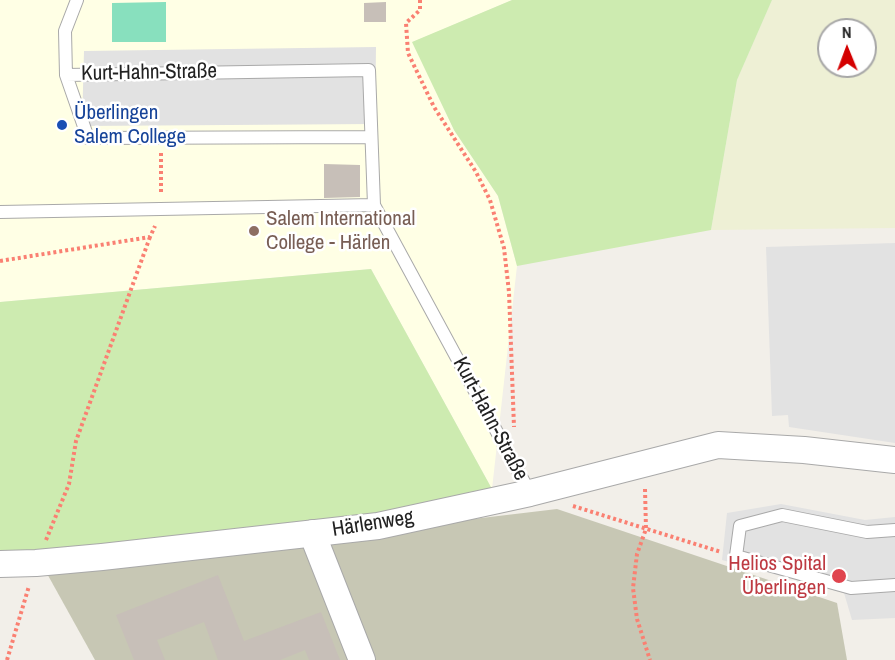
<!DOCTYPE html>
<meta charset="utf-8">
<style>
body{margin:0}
#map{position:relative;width:895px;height:660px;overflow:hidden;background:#f2efe9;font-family:"Archivo Narrow",sans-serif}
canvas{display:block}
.north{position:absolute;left:817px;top:18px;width:60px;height:60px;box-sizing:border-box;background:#fff;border:2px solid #a7a7a7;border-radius:50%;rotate:359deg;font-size:16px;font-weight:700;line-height:24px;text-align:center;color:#222}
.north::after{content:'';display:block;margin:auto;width:21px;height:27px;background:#d40000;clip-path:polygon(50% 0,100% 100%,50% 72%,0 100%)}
</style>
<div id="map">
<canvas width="895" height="660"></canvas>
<div class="north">N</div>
</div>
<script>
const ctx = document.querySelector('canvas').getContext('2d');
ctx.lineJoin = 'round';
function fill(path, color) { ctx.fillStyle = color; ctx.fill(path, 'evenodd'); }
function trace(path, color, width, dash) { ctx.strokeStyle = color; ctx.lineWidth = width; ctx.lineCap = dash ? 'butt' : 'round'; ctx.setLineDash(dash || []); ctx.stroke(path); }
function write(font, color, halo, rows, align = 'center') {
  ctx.font = font + ' "Archivo Narrow",sans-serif'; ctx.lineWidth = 5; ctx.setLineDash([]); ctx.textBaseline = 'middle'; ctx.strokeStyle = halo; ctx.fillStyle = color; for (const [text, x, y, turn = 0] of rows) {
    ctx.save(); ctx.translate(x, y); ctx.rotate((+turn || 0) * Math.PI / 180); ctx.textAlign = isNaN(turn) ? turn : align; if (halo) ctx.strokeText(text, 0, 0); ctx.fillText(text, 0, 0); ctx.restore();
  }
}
fill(new Path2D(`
 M0,0H512L413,42L454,130L498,196L517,266L492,489L371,269L0,302Z`), '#ffffe5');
fill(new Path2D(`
 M557,509L837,603L847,660H95L45,570Z`), '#c7c7b4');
fill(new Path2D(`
 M772,0H895V228L711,230L737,80ZM829,30H865V66H829Z`), '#eef0d5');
fill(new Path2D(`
 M512,0H772L737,80L711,230L517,266L498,196L454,130L412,42Z
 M371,269L492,489L356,517L8,556L0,554V302Z`), '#cdebb0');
fill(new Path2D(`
 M166,2V42H112V3Z`), '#88e0be');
fill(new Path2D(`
 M376,47L375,124L82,126L84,51Z
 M895,243V443L789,427L788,415L772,416L766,247Z
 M781,504L865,520L895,517V618L852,620L844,593L722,560L727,513Z`), '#e2e2e2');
fill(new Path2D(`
 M386,2V22H364V3Z
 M324,164L360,165V197L324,198Z
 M218,575L244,641L321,612L340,660H309L305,650L280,660H218L204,622L157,640L165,660H134L116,615Z`), '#c7bfb8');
const service = new Path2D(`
 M77,0L65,31L66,75L88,138L370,137
 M66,75L369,70L374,205L530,493
 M0,212L374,205
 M895,530L867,532L782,515L740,526L736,556L851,588L895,585`);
const minor = new Path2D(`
 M312,533L362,660
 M0,564L36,563L102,557L378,526L530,493L718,445L804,450L895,460`);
trace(service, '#a9a9a9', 14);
trace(minor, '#a9a9a9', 28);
trace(new Path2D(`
 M420,0V10L406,23L408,53L434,107L476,172L490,200L504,248L509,292L514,427
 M161,192V152
 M0,261L150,237L155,226
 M645,489L646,529L637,554L633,588L637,619L650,660
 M573,506L721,552
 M46,540L69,484L76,441L150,237
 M7,660L29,586`), '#fa8072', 4, [3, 3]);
trace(service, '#fff', 12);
trace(minor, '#fff', 26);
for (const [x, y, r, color] of [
 [62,125,6,"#1a4fb4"],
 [254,231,6,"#8d6e63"],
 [839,576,8,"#e0444e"]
]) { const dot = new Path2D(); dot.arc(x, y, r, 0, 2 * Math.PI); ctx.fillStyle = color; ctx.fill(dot); trace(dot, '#fff', 2); }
write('21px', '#222', '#fff', [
 ["Kurt-Hahn-Straße",149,73,-1],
 ["Kurt-Hahn-Straße",490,419,62],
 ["Härlenweg",373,524,-9]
]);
write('21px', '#164399', '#fff', [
 ["Überlingen",74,113],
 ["Salem College",74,137]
], 'left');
write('21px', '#785e54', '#fff', [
 ["Salem International",266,219],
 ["College - Härlen",266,243]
], 'left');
write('21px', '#be3a42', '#fff', [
 ["Helios Spital",826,564],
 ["Überlingen",826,588]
], 'right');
</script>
